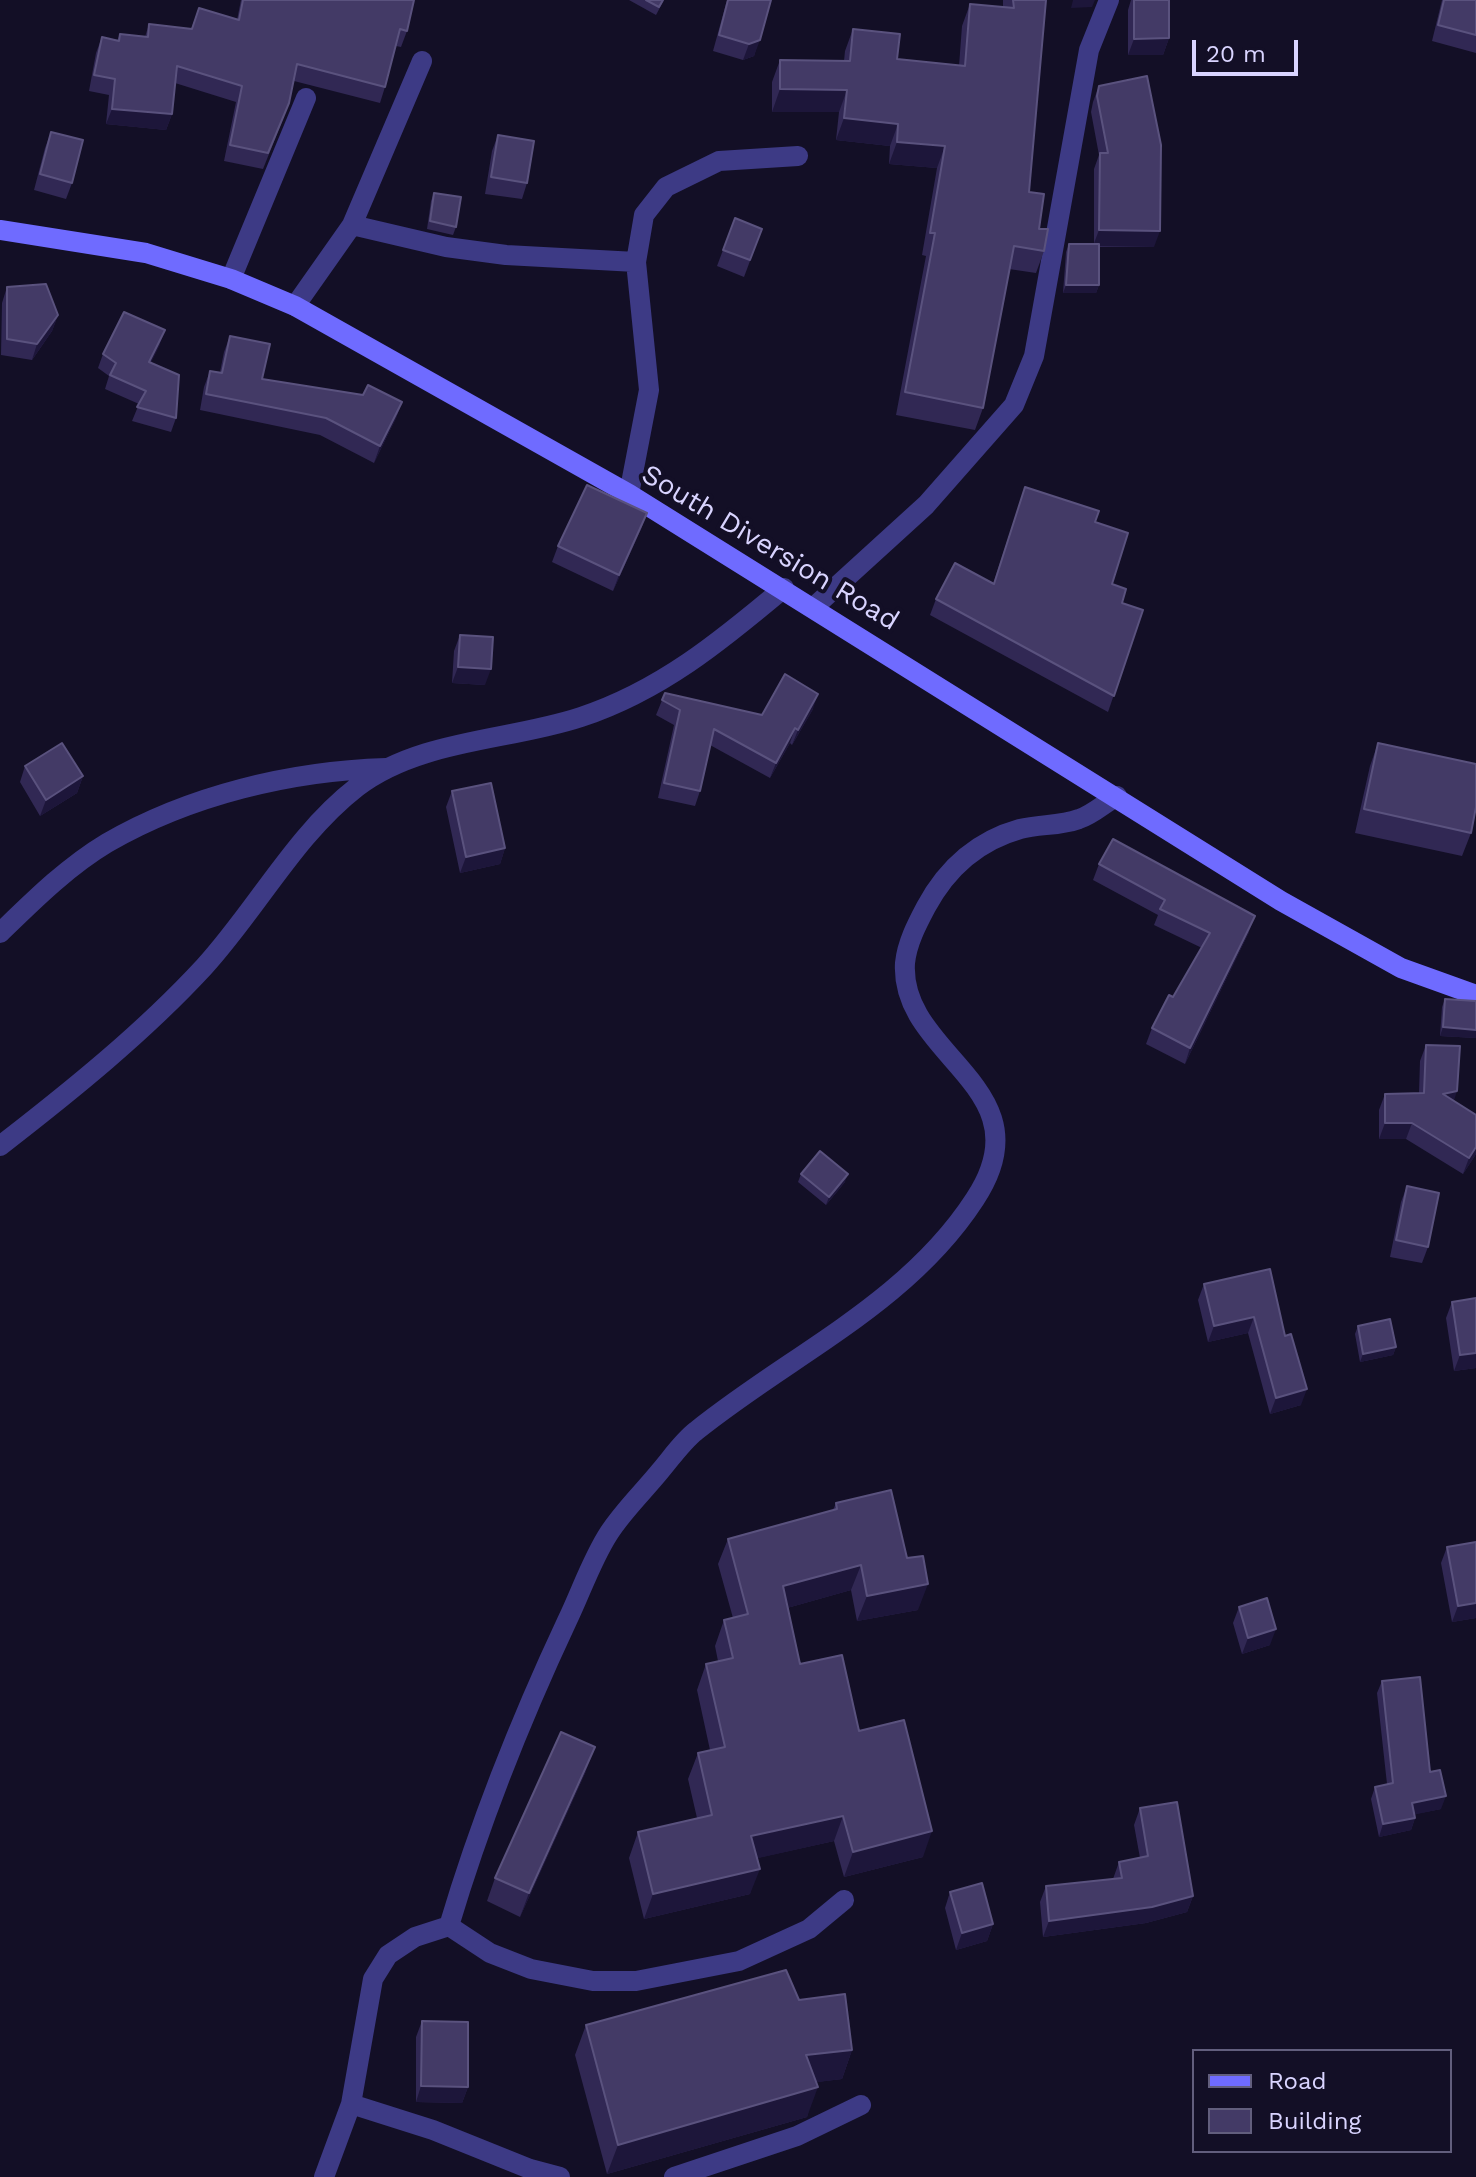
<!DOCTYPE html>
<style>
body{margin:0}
#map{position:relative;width:1476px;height:2177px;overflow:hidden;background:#130f26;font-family:"Work Sans",sans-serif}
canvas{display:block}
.legend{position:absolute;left:1192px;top:2049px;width:260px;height:104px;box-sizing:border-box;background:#130f26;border:2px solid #625e7d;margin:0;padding:10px 14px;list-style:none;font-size:24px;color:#d9d4ff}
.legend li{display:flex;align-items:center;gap:16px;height:40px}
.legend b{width:40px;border:2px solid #625e7d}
.scale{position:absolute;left:1192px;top:40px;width:106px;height:36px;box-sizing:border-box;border:4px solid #d9d4ff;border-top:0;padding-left:10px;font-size:24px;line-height:28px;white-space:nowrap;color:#d9d4ff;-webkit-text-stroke:6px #130f26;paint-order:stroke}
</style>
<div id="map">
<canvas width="1476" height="2177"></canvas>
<ul class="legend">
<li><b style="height:10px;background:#6f6bff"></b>Road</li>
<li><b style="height:22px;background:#433a66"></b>Building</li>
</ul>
<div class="scale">20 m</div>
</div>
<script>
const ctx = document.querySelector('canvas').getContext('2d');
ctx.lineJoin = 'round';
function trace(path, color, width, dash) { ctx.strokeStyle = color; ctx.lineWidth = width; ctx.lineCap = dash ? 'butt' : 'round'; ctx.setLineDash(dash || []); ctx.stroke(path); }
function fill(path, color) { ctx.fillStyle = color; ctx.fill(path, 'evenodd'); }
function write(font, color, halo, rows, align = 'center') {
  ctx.font = font + ' "Work Sans",sans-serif'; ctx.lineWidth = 8; ctx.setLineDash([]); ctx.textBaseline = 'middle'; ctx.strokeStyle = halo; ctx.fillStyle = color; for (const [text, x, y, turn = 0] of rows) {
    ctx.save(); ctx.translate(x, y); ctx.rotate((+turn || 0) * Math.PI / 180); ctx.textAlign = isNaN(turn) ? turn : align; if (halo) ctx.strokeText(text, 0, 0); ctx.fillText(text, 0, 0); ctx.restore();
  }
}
trace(new Path2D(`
 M352,225L446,247L506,255L636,262
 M231,279L306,98
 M295,306L352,225L422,61
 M629,494L649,390L636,262L644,215L666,187L719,161L798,156
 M814,607L926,505L1014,405L1034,356L1089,50L1109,0
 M0,933C33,901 67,867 107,843C190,795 291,771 386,768
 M0,1146C71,1091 143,1033 204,967C257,909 295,835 357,787C420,739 509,741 581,717C660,691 721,641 784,588
 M449,1926C480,1822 521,1719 567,1621C581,1592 592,1559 609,1533C623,1511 644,1491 661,1470C672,1457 683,1441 696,1431C790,1355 907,1304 975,1199C1049,1087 899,1057 905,963C907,943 917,924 926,907C947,868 977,841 1020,829C1040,824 1060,826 1079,819C1092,815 1105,803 1117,796
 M449,1926L490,1953L531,1969L593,1981H636L739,1961L809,1929L844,1900
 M351,2104L433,2130L530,2169L560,2177
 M324,2177L351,2104L373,1979L388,1955L415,1937L449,1926
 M674,2177L797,2136L861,2105`), '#3d3a85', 20);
trace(new Path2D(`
 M0,230L146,253L231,279L295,306L629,494L1281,901L1401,968L1476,995`), '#6f6bff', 20);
fill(new Path2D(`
 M241,0H414L407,31L401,47L396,46L385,87L380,103L294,81L283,119L263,169L224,161L236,102L175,83L172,114L166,130L106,124L109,95L89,91L96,53L102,37L117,41L120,34L145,37L149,24L191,29L199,8L237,20Z
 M629,0H664L656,15Z
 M727,0H771L754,56L743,60L713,51Z
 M1003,0H1046L1029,192L1044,251L1036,273L1009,269L983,408L975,430L896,415L926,256L922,255L937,168L889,164L890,146L836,140L839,112H772V82L780,60L844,61L845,51L853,29L897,59L959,66L962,26L970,4L1003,7Z
 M1131,0H1169V38L1163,55H1128V10Z
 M1442,0H1476V53L1432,41Z
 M1099,86L1154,247H1099V285L1096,293H1063L1066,252L1069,244H1094V169L1099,155L1091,112L1093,102Z
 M51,132L72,183L66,199L34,190L45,148Z
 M498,135L527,183L522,199L485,194L492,151Z
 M434,193L456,227L453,235L427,229L431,201Z
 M735,218L762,229L744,277L717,266Z
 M7,287L58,315L52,331L32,360L1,355L2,303Z
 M230,336L262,379L402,402L396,418L374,463L320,435L200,410L204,387L210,371L220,372L224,352Z
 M160,344L151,362L176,418L171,432L132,421L139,404L105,389L109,376L98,368L103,354Z
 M1025,487L1095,522L1112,584L1122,603L1143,610L1108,712L930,615L936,599L993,584Z
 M647,513L641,529L613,591L552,562L558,546Z
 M460,635L485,685L452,683L454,651Z
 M665,693L762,715L813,709L792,745L790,743L770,778L710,745L700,791L695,806L658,798L674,725L656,715Z
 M1378,743L1471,833L1462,856L1355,833L1370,766Z
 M25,766L83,776L77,793L40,816L20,782Z
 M452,791L505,848L500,864L460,873L446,807Z
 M1099,864L1249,932L1185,1064L1146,1044L1152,1028L1173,997L1202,948L1154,925L1158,915L1093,880Z
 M1445,999L1476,1001V1038L1440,1036L1442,1007Z
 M1426,1045L1454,1101L1476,1115V1154L1463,1174L1406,1139H1379V1110L1385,1094L1419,1093L1420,1061Z
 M801,1174L845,1182L826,1205L798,1182Z
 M1407,1186L1428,1247L1422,1263L1390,1257L1401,1202Z
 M1204,1284L1285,1336L1301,1405L1270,1414L1248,1333L1208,1342L1198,1300Z
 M1476,1298V1368L1454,1371L1446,1318L1452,1302Z
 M1358,1326L1396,1347L1393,1355L1360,1362L1355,1334Z
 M836,1503L918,1610L857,1621L851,1590L787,1608L800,1664L859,1731L923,1857L844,1877L834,1841L757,1858L750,1894L644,1919L629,1858L638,1832L697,1818L688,1779L698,1753L710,1750L697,1690L706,1664L718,1661L715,1646L724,1620L733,1618L718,1564L728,1539L833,1510Z
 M1476,1542V1618L1452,1622L1441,1563L1447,1547Z
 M1239,1607L1270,1645L1242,1654L1233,1623Z
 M1382,1681L1430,1772L1441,1809L1415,1814V1818L1411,1830L1379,1837L1371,1799L1375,1787L1387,1784L1377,1693Z
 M586,1771L520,1917L487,1901L495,1878Z
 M1140,1808L1193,1896L1187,1912L1146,1923L1043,1937L1040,1902L1046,1886L1113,1879L1119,1862L1140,1858L1134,1825Z
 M950,1892L993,1924L987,1941L956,1950L945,1908Z
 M799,2000L852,2050L842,2079L816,2082L807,2117L607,2174L575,2055L586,2025Z
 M422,2021L468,2087L462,2103L416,2102V2037Z`), '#312854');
fill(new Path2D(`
 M1073,0H1095L1092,7L1071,8Z
 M1169,38L1163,55H1128L1134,39Z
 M760,40L754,56L743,60L749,44Z
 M780,89L847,90L839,112H772Z
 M112,109L172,114L166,130L106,124Z
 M844,118L898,124L890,146L836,140Z
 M897,142L945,146L937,168L889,164Z
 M1099,230L1160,231L1154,247L1093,246Z
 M1066,285H1099L1096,293H1063Z
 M58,315L52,331L32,360L37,344Z
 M165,330L160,344L144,376L149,362Z
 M402,402L396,418L374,463L380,446Z
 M647,513L641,529L613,591L619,575Z
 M458,667L491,669L485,685L452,683Z
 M818,694L813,709L792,745L798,730Z
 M795,728L790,743L770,778L776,763Z
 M83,776L77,793L40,816L46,800Z
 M505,848L500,864L460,873L466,857Z
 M1255,916L1249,932L1185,1064L1190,1048Z
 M1443,1027L1476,1030V1038L1440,1036Z
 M1457,1091L1452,1107L1443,1094Z
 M1385,1123H1412L1406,1139H1379Z
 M1476,1147V1154L1463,1174L1469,1158Z
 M848,1174L845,1182L826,1205L829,1197Z
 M1254,1317L1248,1333L1208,1342L1214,1326Z
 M1396,1347L1393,1355L1360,1362L1363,1354Z
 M1476,1353V1368L1454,1371L1460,1355Z
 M1307,1389L1301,1405L1270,1414L1276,1398Z
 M861,1565L851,1590L773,1612L783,1586Z
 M928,1584L918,1610L857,1621L867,1596Z
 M1476,1603V1618L1452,1622L1458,1606Z
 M1276,1629L1270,1645L1242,1654L1248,1638Z
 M595,1747L586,1771L520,1917L529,1893Z
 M1446,1796L1441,1809L1408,1816L1412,1803Z
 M843,1816L834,1841L741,1862L751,1836Z
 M1415,1818L1411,1830L1379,1837L1383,1824Z
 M932,1831L923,1857L844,1877L853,1852Z
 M760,1869L750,1894L644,1919L653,1894Z
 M1193,1896L1187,1912L1146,1923L1043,1937L1049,1921Z
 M993,1924L987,1941L956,1950L962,1933Z
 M852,2050L842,2079L795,2085L806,2055Z
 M421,2086L468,2087L462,2103L416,2102Z
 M818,2087L807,2117L607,2174L618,2145Z`), '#1d163a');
const building = new Path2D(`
 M243,0H414L407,31L400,29L385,87L297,64L289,103L268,153L230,145L242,86L177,66L172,114L112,109L115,79L94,75L102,37L119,41L120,34L148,37L149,24L192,29L199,8L239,20Z
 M646,0H663L659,7Z
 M728,0H771L760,40L749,44L719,35Z
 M1013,0H1046L1029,192L1044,194L1039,229H1048L1044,251L1014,246L983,408L905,392L935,233H930L945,146L897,142L898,124L844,118L847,90L780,89V60L850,61L853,29L900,34L897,59L965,66L970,4L1014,8Z
 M1134,0H1169V38L1134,39Z
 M1444,0H1476V35L1438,25Z
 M1147,76L1161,145L1160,231L1099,230L1100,153H1108L1097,96L1099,86Z
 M51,132L83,140L72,183L40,174Z
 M498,135L534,141L527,183L491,177Z
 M434,193L461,197L456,227L430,221Z
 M735,218L762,229L750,260L723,250Z
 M1069,244H1099V285H1066Z
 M46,284L58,315L37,344L7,339V287Z
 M124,312L165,330L149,362L179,375L176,418L137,407L146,391L110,375L116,363L103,354Z
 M230,336L270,344L262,379L363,395L368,385L402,402L380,446L326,418L206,394L210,371L222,373Z
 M587,485L647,513L619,575L558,546Z
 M1025,487L1099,511L1095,522L1128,533L1112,584L1126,589L1122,603L1143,610L1114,696L936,599L955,563L994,584Z
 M460,635L493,637L491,669L458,667Z
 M785,674L818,694L798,730L795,728L776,763L714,729L700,791L664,783L680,710L662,700L665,693L762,715Z
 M62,743L83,776L46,800L25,766Z
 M1378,743L1476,764V807L1471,833L1364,809Z
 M491,783L505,848L466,857L452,791Z
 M1113,839L1255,916L1190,1048L1152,1028L1169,995L1173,997L1210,933L1160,909L1165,900L1099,864Z
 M1445,999L1476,1001V1030L1443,1027Z
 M1426,1045L1460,1046L1457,1091L1443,1094L1476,1115V1147L1469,1158L1412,1123H1385V1094L1424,1093Z
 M820,1151L848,1174L829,1197L801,1174Z
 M1407,1186L1439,1193L1428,1247L1396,1240Z
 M1270,1269L1285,1336L1291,1334L1307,1389L1276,1398L1254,1317L1214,1326L1204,1284Z
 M1476,1298V1353L1460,1355L1452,1302Z
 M1390,1319L1396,1347L1363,1354L1358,1326Z
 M891,1490L907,1558L923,1556L928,1584L867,1596L861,1565L783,1586L800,1664L842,1655L859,1731L904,1720L932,1831L853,1852L843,1816L751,1836L760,1869L653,1894L638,1832L712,1815L698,1753L725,1747L706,1664L733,1658L724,1620L748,1614L728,1539L837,1509L836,1503Z
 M1476,1542V1603L1458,1606L1447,1547Z
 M1267,1598L1276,1629L1248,1638L1239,1607Z
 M1420,1677L1430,1772L1440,1770L1446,1796L1412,1803L1415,1818L1383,1824L1375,1787L1393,1783L1382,1681Z
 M561,1732L595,1747L529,1893L495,1878Z
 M1177,1802L1193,1896L1152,1907L1049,1921L1046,1886L1122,1878L1119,1862L1148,1856L1140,1808Z
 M982,1883L993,1924L962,1933L950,1892Z
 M786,1970L799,2000L845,1994L852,2050L806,2055L818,2087L618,2145L586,2025Z
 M422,2021L468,2022V2087L421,2086Z`);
fill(building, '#433a66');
trace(building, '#5a527e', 2);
write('28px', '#d9d4ff', '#130f26', [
 ["South Diversion Road",770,548,31]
]);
</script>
